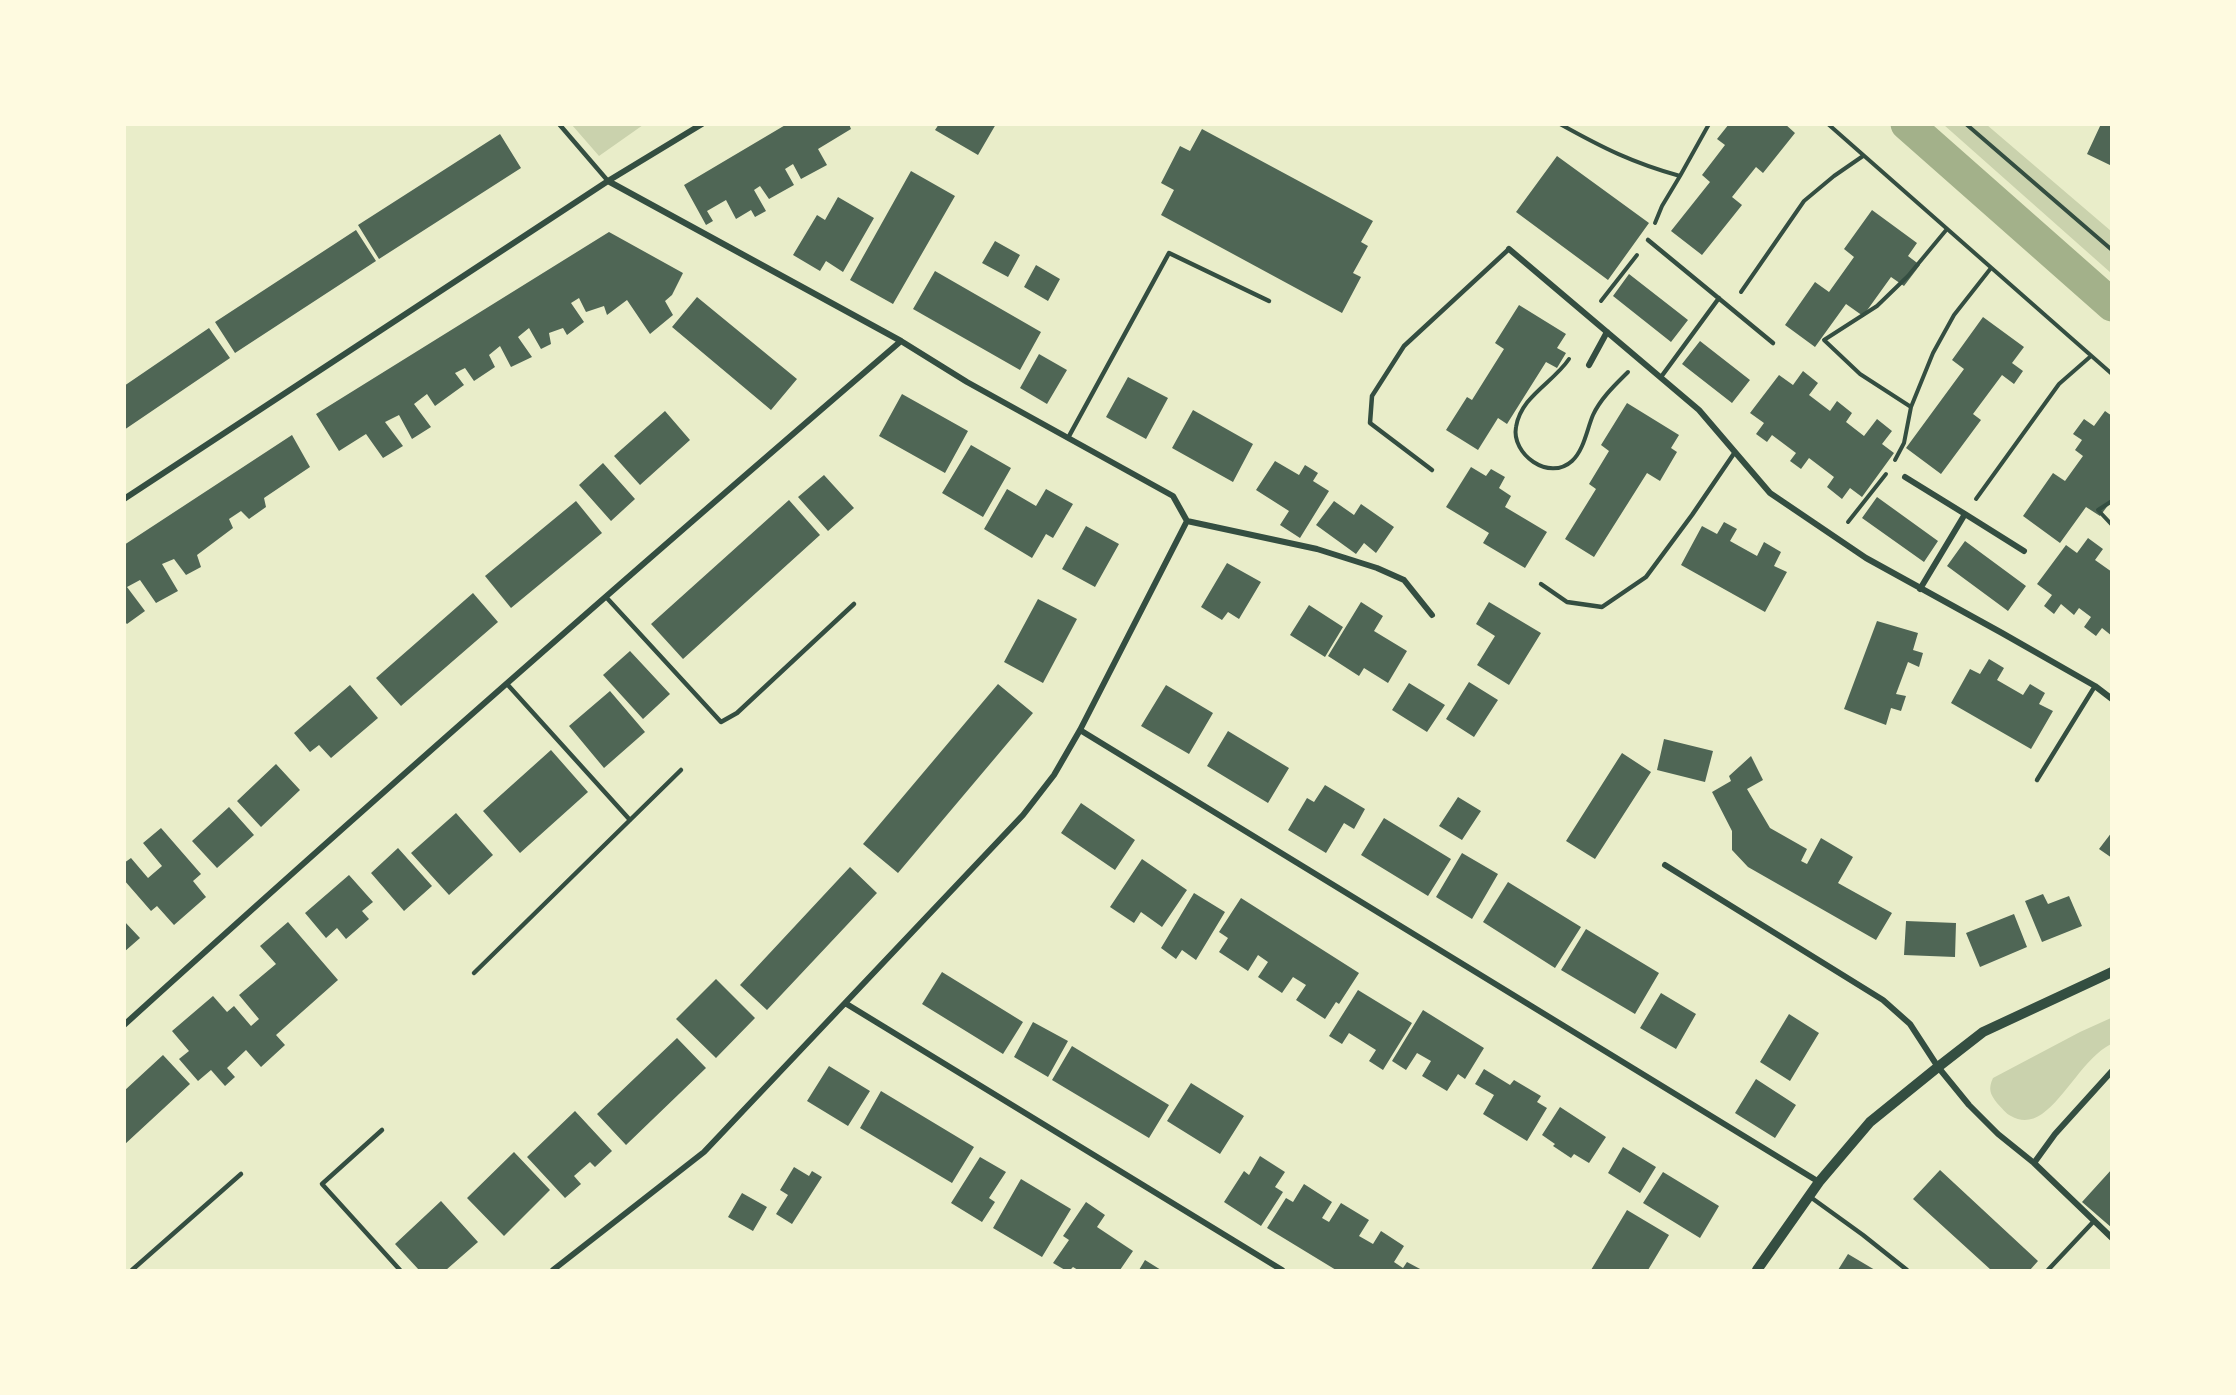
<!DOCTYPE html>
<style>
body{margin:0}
#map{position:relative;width:2236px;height:1395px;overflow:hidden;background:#e9edc9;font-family:"Varela Round",sans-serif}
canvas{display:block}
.frame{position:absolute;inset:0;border:126px solid #fefae0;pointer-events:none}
</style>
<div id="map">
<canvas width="2236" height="1395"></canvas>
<div class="frame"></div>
</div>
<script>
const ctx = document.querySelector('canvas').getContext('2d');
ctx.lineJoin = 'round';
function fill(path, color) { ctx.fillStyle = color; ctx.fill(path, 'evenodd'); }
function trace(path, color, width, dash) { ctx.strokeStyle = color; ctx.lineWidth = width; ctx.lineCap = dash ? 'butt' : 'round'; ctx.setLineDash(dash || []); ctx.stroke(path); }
fill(new Path2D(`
 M572,125H643L599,156Z
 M1944,125H1987L2111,231V273Z
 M2111,1018V1044C2084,1058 2066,1097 2042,1114C2032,1121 2021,1122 2011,1116C2006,1114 2001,1107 1997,1103C1990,1094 1988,1089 1993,1078L2080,1032Z`), '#cad2ad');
trace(new Path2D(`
 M1907,124L2112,305`), '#a3b18a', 33);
fill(new Path2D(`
 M787,124H849L851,129L818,149L827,165L801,179L793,164L785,169L794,185L769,199L760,186L754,190L766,211L755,217L751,210L736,219L726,200L707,211L713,221L706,225L684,185Z
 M939,124H996L978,155L935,130Z
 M1729,124H1785L1795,133L1763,173L1756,167L1732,197L1742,205L1702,255L1671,231L1710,182L1702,175L1725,145L1717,139Z
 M2101,124H2112V166L2087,154Z
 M1202,129L1373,221L1361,242L1368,246L1353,273L1361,277L1342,313L1161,215L1174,190L1161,183L1180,146L1190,151Z
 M500,134L521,168L379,259L358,225Z
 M1557,156L1649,223L1608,280L1516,212Z
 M911,171L955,196L893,304L850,280Z
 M838,197L874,218L843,272L826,261L820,271L793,255L817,215L825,220Z
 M1872,210L1917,243L1908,256L1920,265L1904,286L1891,277L1863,316L1846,304L1815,347L1785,325L1815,282L1829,292L1854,257L1844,249Z
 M356,230L376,261L235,353L215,322Z
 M609,232L683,273L672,295L665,301L673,315L650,334L627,300L607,315L604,306L586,312L579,298L571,303L584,322L567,335L563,328L549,333L551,344L541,349L529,328L518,337L532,357L511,367L500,346L489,355L495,367L474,381L465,368L455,373L464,385L435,406L427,394L414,404L431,427L412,439L399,415L385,422L403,446L383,458L366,434L339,451L316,414Z
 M995,241L1020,255L1008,277L982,263Z
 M1036,265L1060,279L1048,301L1024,287Z
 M935,271L1041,332L1020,370L913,309Z
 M1629,274L1688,320L1671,342L1613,296Z
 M697,297L797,379L771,410L672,327Z
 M1519,305L1566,334L1557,348L1566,353L1557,368L1546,362L1507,424L1498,418L1478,450L1446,430L1467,397L1472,400L1504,349L1495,343Z
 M1983,317L2024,347L2012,363L2023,371L2014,384L2002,375L1973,414L1981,420L1941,474L1906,448L1964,369L1952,360Z
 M209,328L230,358L124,430V386Z
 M1700,341L1750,380L1732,403L1682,364Z
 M1039,354L1067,370L1047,404L1020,388Z
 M1803,371L1818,383L1809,395L1830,411L1837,401L1852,413L1846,422L1864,436L1877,419L1892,431L1882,444L1894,453L1862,497L1850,488L1842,499L1827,487L1834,477L1809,458L1801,469L1790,461L1796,453L1772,435L1767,442L1756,434L1764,423L1750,413L1779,375L1793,385Z
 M1128,377L1168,398L1146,439L1106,417Z
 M902,394L968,431L945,473L879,436Z
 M1627,403L1679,435L1671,448L1677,452L1660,481L1647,473L1594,557L1565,539L1596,489L1589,484L1609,451L1601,445Z
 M1193,410L1253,444L1233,482L1172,448Z
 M665,411L690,440L640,485L614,456Z
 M2105,411L2112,416V500L2100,516L2086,507L2060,543L2023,516L2053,473L2065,481L2083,456L2075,450L2082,440L2073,434L2084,419L2094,426Z
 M292,435L310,467L264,498L266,507L249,519L241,511L229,519L233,528L197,555L201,567L186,575L174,559L162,564L178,591L156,603L140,580L127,587L145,611L127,624L124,621V545Z
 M971,445L1011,468L983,517L942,493Z
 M1275,461L1299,475L1305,465L1318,473L1313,481L1329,491L1300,538L1280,525L1289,511L1256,490Z
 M603,463L635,499L611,521L579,485Z
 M1471,467L1486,476L1491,469L1505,477L1499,488L1511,496L1505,507L1547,532L1525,568L1483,543L1489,533L1446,507Z
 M824,475L854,508L828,531L798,497Z
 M1007,489L1036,506L1046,489L1073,504L1053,538L1046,534L1032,558L984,529Z
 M1877,497L1938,541L1924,562L1862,518Z
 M789,500L820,535L683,659L651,624Z
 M576,501L602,533L511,608L485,576Z
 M1334,501L1354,515L1361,504L1394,527L1376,553L1364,543L1356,554L1316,525Z
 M1724,522L1737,529L1730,541L1757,556L1764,542L1781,552L1774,566L1787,572L1765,612L1681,565L1702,526L1717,534Z
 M1086,526L1119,544L1095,587L1062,569Z
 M2088,538L2103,549L2095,560L2112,572V636L2102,628L2096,636L2084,627L2091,617L2079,608L2074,615L2061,604L2054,614L2044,606L2052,595L2037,584L2066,545L2077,553Z
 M1965,541L2026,586L2008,611L1947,566Z
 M1227,563L1261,582L1239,619L1228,612L1222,620L1201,607Z
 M473,593L498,622L401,706L376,678Z
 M1038,599L1077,619L1043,683L1004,662Z
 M1361,602L1383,616L1374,631L1407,651L1388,683L1364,668L1359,676L1328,656Z
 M1489,602L1541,633L1509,685L1477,665L1495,636L1476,624Z
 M1309,605L1343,627L1325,657L1290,635Z
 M1877,621L1918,633L1913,650L1923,653L1919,667L1908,662L1896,694L1906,696L1901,711L1891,708L1886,725L1844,709Z
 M630,651L670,694L643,719L603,675Z
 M1989,659L2004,668L1997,680L2023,695L2030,684L2045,693L2039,704L2053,711L2031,749L1951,703L1970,669L1980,674Z
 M1469,682L1498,700L1474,737L1446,719Z
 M1409,683L1445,705L1427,732L1392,710Z
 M998,684L1033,713L898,873L863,844Z
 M350,685L378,718L331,758L319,745L310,752L294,733Z
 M1166,685L1213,713L1189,754L1141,726Z
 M610,691L645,732L604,768L569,726Z
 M1228,731L1289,768L1268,803L1207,766Z
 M1664,739L1713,751L1705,782L1657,770Z
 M551,750L588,792L520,853L483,811Z
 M1622,753L1651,772L1595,859L1566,841Z
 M1751,756L1763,780L1747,789L1770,828L1807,849L1801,861L1807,864L1821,838L1853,857L1838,883L1892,913L1876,940L1748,867L1732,850V831L1712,792L1731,781L1729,776Z
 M276,764L300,790L261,827L237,801Z
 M1325,785L1365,809L1354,829L1344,823L1326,853L1288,830L1307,798L1314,802Z
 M1458,797L1481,811L1462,840L1439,826Z
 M1081,803L1135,840L1115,870L1061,833Z
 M229,807L254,835L217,868L192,841Z
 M456,813L493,855L449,895L411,853Z
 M1384,818L1451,859L1428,896L1361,855Z
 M161,828L201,874L193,881L206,897L174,925L157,906L151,911L124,880V863L131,858L148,878L162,866L143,843Z
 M2112,832V858L2099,849Z
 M398,848L432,886L404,911L371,873Z
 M1462,853L1498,874L1472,919L1436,897Z
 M1142,859L1187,890L1162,927L1141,912L1134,923L1110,907Z
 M850,867L877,893L767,1010L740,985Z
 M349,875L373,902L362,911L369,919L346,939L337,928L326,938L305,913Z
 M1508,882L1581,927L1555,968L1483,922Z
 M1194,893L1225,912L1196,960L1182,950L1176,959L1161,948Z
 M2043,894L2048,904L2069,896L2082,926L2042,942L2025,901Z
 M1241,898L1359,973L1339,1004L1336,1002L1325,1019L1296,1000L1306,985L1293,977L1282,993L1258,977L1268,962L1258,955L1248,971L1219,952L1228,938L1219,932Z
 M2014,914L2027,947L1980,967L1966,933Z
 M124,921L140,938L124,952Z
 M1906,921L1956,923L1955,957L1904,955Z
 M288,922L338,980L276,1035L285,1045L261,1067L246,1050L227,1068L235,1077L225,1086L211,1070L198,1081L179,1059L189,1051L172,1031L213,996L227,1012L234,1006L251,1026L259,1019L239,995L276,964L260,946Z
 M1586,929L1659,973L1635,1014L1561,970Z
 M942,972L1023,1022L1003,1054L922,1004Z
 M716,979L755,1018L716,1058L676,1019Z
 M1358,990L1412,1023L1383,1070L1369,1061L1376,1050L1349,1033L1342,1044L1329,1036Z
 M1661,993L1696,1014L1676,1049L1640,1028Z
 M1423,1010L1484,1048L1465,1079L1458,1074L1447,1091L1422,1076L1431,1061L1417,1053L1406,1070L1392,1061Z
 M1789,1014L1819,1033L1790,1081L1760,1062Z
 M1033,1022L1068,1041L1048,1077L1014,1057Z
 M677,1038L706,1068L626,1145L597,1114Z
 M1072,1046L1169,1105L1149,1138L1052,1080Z
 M163,1055L190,1084L124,1145V1091Z
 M829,1066L870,1091L848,1126L807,1101Z
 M1484,1069L1510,1085L1514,1080L1541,1096L1537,1102L1547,1108L1527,1141L1483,1114L1494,1095L1475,1084Z
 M1756,1079L1796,1105L1775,1138L1735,1113Z
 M1191,1083L1244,1116L1220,1154L1167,1121Z
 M881,1091L974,1147L952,1183L860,1128Z
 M1560,1107L1606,1137L1589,1163L1574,1154L1571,1158L1553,1146L1555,1144L1542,1135Z
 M575,1111L612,1151L595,1167L590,1162L574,1176L581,1184L565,1198L527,1157Z
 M1623,1147L1656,1167L1640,1193L1608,1173Z
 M514,1152L550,1190L504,1236L467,1198Z
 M1260,1156L1285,1172L1275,1187L1283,1192L1261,1226L1224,1202L1244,1171L1249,1175Z
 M980,1157L1006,1172L989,1198L995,1202L982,1222L951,1203Z
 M794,1167L809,1176L812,1171L822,1177L792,1224L776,1214L788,1195L780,1190Z
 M2112,1169V1228L2082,1202Z
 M1940,1170L2038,1261L2030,1270H1991L1913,1199Z
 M1663,1172L1719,1206L1700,1238L1643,1203Z
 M1021,1179L1071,1209L1042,1257L993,1228Z
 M1304,1184L1332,1202L1322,1218L1329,1222L1341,1203L1369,1220L1359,1236L1373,1244L1381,1231L1404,1246L1394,1262L1403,1268L1407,1262L1422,1270H1336L1267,1228L1286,1198L1293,1202Z
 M742,1193L767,1207L753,1231L728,1217Z
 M441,1201L478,1242L446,1270H419L395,1244Z
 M1086,1202L1105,1215L1097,1227L1133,1251L1120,1270H1078L1073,1267L1070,1270H1065L1053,1263L1069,1240L1063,1236Z
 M1627,1210L1669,1235L1648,1270H1591Z
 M1848,1254L1875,1270H1838Z
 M1145,1260L1161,1270H1139Z`), '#4f6655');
trace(new Path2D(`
 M1560,124C1603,148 1633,163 1680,176L1709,124
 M1828,124L2112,374
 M1966,124L2112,250
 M1655,223L1662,206L1680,176
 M1947,229L1908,276L1877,306L1824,340L1860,374L1911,407L1933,353L1954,315L1991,268
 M1741,292L1804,201L1834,176L1863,156
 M1601,301L1637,255
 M1569,359C1553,383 1521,396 1516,427C1511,454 1549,482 1572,461C1584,450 1587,429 1593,415C1601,398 1615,385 1628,372
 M1895,460L1904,443L1911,407
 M1976,499L2059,384L2091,356
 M2112,501L2098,510L2112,525
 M1848,522L1886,474`), '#344e41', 4);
trace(new Path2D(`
 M559,124L608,181
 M1648,240L1773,343
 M1661,377L1719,298
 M1068,438L1169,253L1269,301
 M1432,470L1370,423L1372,396L1404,346L1509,249
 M1541,584L1567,602L1602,607L1646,577L1692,515L1735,452
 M606,597L721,722L737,713L854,604
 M507,684L630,820
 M2037,780L2095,686
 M474,973L681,770
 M382,1130L322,1184L400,1270
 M1809,1196L1863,1235L1907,1270
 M132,1270L241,1174
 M2048,1270L2094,1221`), '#344e41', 4.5);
trace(new Path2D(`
 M1509,249L1699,410L1770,493L1866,558L2002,633L2095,686L2112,699
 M1589,365L1607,332
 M1905,477L1965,514L1920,589
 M124,499L608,181L702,124
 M1965,514L2024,551
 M1187,521L1317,549L1377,568L1404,580L1432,615
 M1080,730L1819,1182
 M1665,865L1883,1000L1910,1024L1938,1067L1969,1105L1998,1134L2034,1163L2055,1134L2112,1071
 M845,1003L1282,1270
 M124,1025C380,793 639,566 901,341
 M2034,1163L2112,1238
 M553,1270L704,1152L1023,815L1054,775L1080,730L1187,521L1173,496L967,382L901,341L608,181`), '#344e41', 6);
trace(new Path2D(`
 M1757,1270L1819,1182L1870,1122L1938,1067L1983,1032L2112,972`), '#344e41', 10);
</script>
